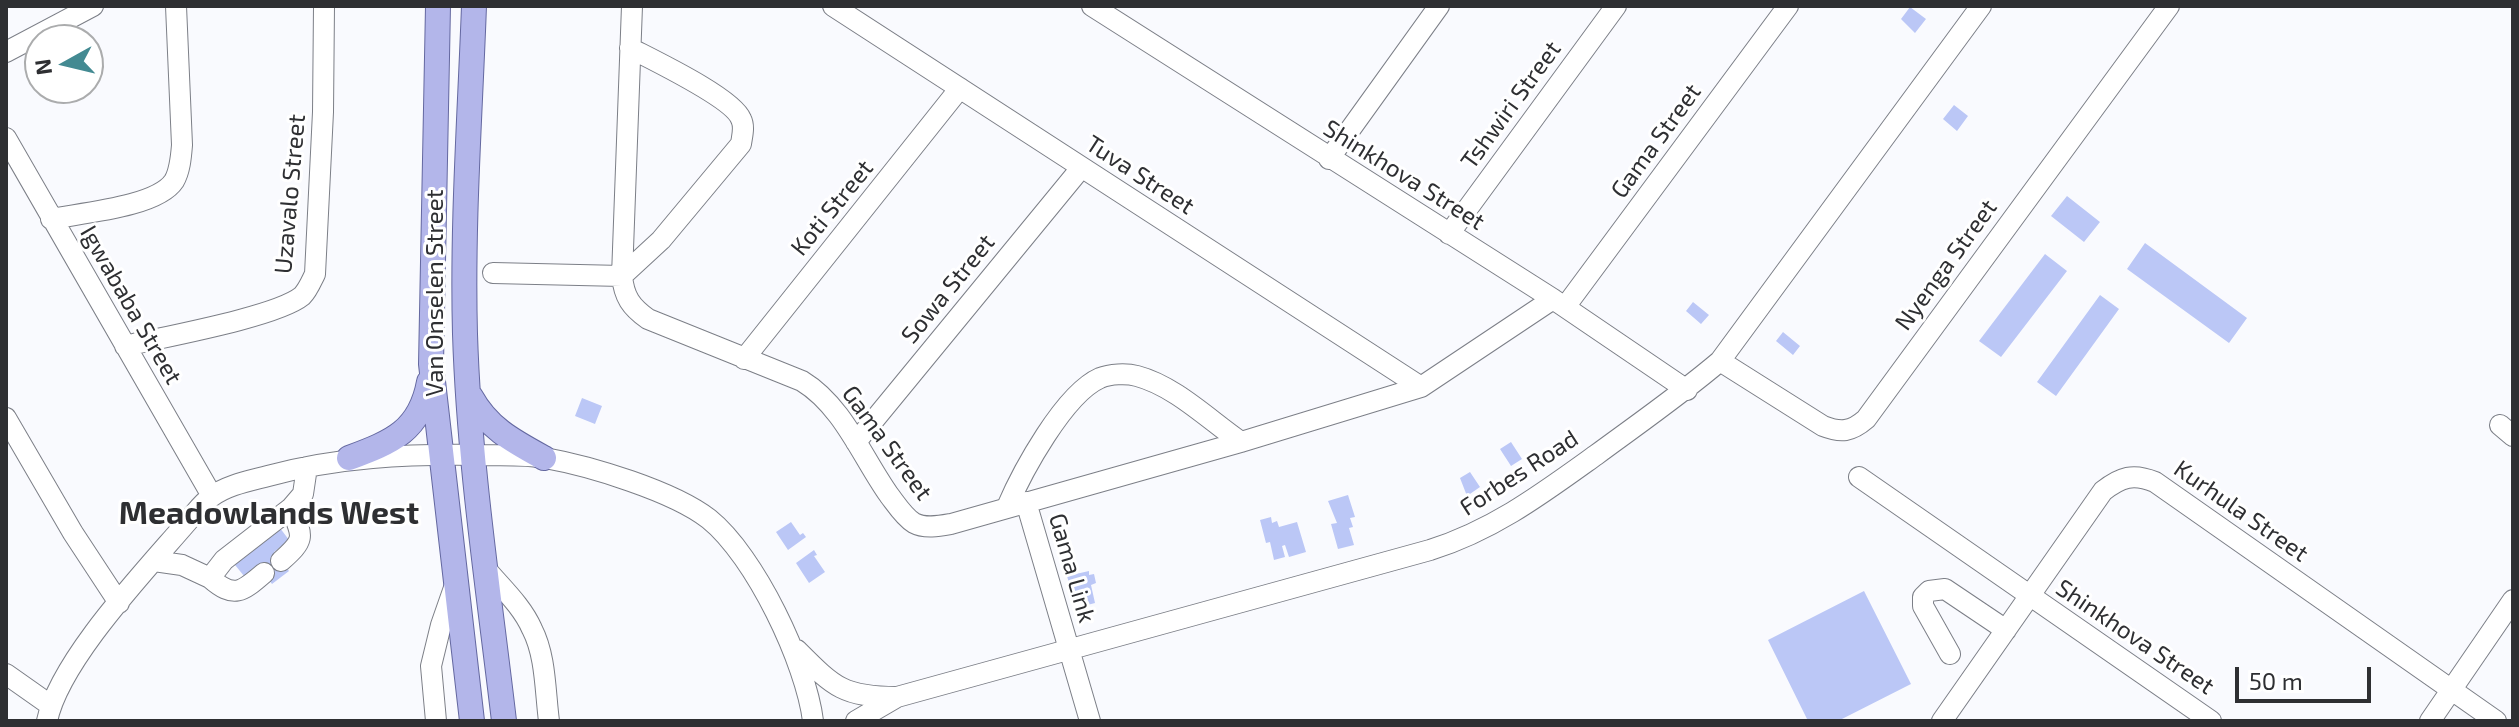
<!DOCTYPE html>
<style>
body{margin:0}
#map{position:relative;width:2519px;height:727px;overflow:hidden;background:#f9fafe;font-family:"Exo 2",sans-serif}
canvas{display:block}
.frame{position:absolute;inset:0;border:8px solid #2e2f32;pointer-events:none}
.north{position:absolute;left:24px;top:24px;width:80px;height:80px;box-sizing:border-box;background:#fff;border:2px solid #abacad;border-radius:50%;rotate:262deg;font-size:22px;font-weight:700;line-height:32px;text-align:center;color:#2e2f32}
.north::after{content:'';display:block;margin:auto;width:28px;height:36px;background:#438a92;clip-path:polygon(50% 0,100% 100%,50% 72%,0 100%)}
.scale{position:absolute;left:2235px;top:667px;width:136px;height:36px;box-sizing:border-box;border:4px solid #2e2f32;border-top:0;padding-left:10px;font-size:24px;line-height:28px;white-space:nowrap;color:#2e2f32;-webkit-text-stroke:6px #fff;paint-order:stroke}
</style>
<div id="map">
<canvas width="2519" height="727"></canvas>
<div class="frame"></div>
<div class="north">N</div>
<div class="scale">50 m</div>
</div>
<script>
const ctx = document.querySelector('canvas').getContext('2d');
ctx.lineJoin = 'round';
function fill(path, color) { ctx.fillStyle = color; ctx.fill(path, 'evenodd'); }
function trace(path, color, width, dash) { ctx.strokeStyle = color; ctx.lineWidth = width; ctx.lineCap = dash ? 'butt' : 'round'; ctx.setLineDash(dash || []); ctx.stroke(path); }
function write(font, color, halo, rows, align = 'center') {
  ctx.font = font + ' "Exo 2",sans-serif'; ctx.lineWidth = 6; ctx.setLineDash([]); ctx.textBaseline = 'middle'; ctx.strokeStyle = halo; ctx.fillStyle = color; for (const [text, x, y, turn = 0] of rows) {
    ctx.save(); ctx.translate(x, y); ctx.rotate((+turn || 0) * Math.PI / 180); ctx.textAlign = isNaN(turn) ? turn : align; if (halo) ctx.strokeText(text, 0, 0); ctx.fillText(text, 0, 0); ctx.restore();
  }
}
fill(new Path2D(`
 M1910,7L1926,19L1915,33L1901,19Z
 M1954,105L1968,116L1957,131L1943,119Z
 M2067,196L2100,222L2084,242L2051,216Z
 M2145,243L2247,318L2229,343L2127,269Z
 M2045,254L2067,271L2001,357L1979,341Z
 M2100,295L2119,309L2056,396L2037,382Z
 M1693,302L1709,315L1701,324L1686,311Z
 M1783,332L1800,346L1793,355L1776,341Z
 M582,398L602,406L595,424L575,416Z
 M1511,442L1522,459L1511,466L1500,449Z
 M1470,472L1480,487L1467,496L1460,478Z
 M1348,495L1355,517L1350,518L1353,527L1349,528L1354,545L1338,549L1331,524L1337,523L1328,501Z
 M1271,517L1272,523L1277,521L1279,527L1297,522L1306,552L1289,557L1285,545L1282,546L1285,557L1274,560L1270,542L1266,543L1260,520Z
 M791,522L800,535L803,533L806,537L788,550L776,532Z
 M277,524L289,540L274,552L289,571L272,584L258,565L244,576L231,560Z
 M814,550L817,555L814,556L825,572L809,583L796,563Z
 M1089,571V575L1094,574L1096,583L1091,585L1095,603L1076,608L1067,576Z
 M1864,591L1911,684L1838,721H1808L1768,640Z`), '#bbc7f6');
const minor = new Path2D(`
 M632,6L622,276C624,297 631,307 648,319L802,381C843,406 862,457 889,495C896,504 904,517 914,523C925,529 940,526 951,524L1241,442L1421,387L1553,299
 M833,6L1421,387
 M1092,6L1553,299L1687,390
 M6,52L93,6
 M6,138L212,496
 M1329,159L1439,6
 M51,219C81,213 157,207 174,181C180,171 181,157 182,145L176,6
 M1449,234L1616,6
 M493,273L622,276L661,240L741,144C742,136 745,127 741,119C733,98 653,60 630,48
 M1565,307L1788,6
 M125,346C163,337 276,317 302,296C308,290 311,282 315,274L323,112L324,6
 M744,359L960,88
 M1720,361L1823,426C1841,433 1851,432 1866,419L2169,6
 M6,418L73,533L119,603
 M2500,425L2513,436
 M856,442L1081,168
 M1859,477L2211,721
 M1026,502L1090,721
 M1007,507C1022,472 1064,394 1100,378C1110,374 1126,373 1137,376C1175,386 1209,420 1241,442
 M154,561L182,565L210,578L224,560L291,508L303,494L307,467
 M281,561C306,539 303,537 291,508
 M486,569C502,588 522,606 532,629C546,656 545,691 549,721
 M210,578C234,599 242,592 264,573
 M797,650C834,687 843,697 897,697
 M1950,654L1923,606V597L1929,591L1945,589L2006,630
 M6,674L50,705
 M47,721C60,658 151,565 194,514C199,508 205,501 211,497C227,485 249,481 268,476C338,457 406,454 478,455C500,456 523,454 545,458C590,466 673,491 709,519C755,556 806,663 813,721
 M436,721L431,666L441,625L456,582
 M856,721L897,697L1430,550C1494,530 1543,493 1596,455C1638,424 1680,395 1720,361L1981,6
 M1942,721L2103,491C2121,477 2133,473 2155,482L2496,721
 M2430,721L2513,600`);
const major = new Path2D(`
 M438,6L431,364L472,721
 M474,6C470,115 462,225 465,334C469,463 489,593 504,721
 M471,397C488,428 513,441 544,458
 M349,458C392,442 420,431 429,382`);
trace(minor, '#7c7f87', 22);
trace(major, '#6468a0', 26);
trace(minor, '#fff', 20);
trace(major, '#b3b6ea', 24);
write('24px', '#2e2f32', '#fff', [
 ["Tshwiri Street",1511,105,-54],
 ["Gama Street",1656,141,-54],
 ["Tuva Street",1140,175,33],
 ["Shinkhova Street",1404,175,32],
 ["Uzavalo Street",290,194,-85],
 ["Koti Street",832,208,-51],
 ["Nyenga Street",1946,265,-54],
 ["Sowa Street",948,289,-51],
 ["Van Onselen Street",435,293,-90],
 ["Igwababa Street",131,305,60],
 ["Gama Street",887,443,54],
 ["Forbes Road",1519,473,-33],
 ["Kurhula Street",2241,511,35],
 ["Gama Link",1072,568,74],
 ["Shinkhova Street",2135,637,34]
]);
write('bold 32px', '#2e2f32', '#fff', [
 ["Meadowlands West",269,513]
]);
</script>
